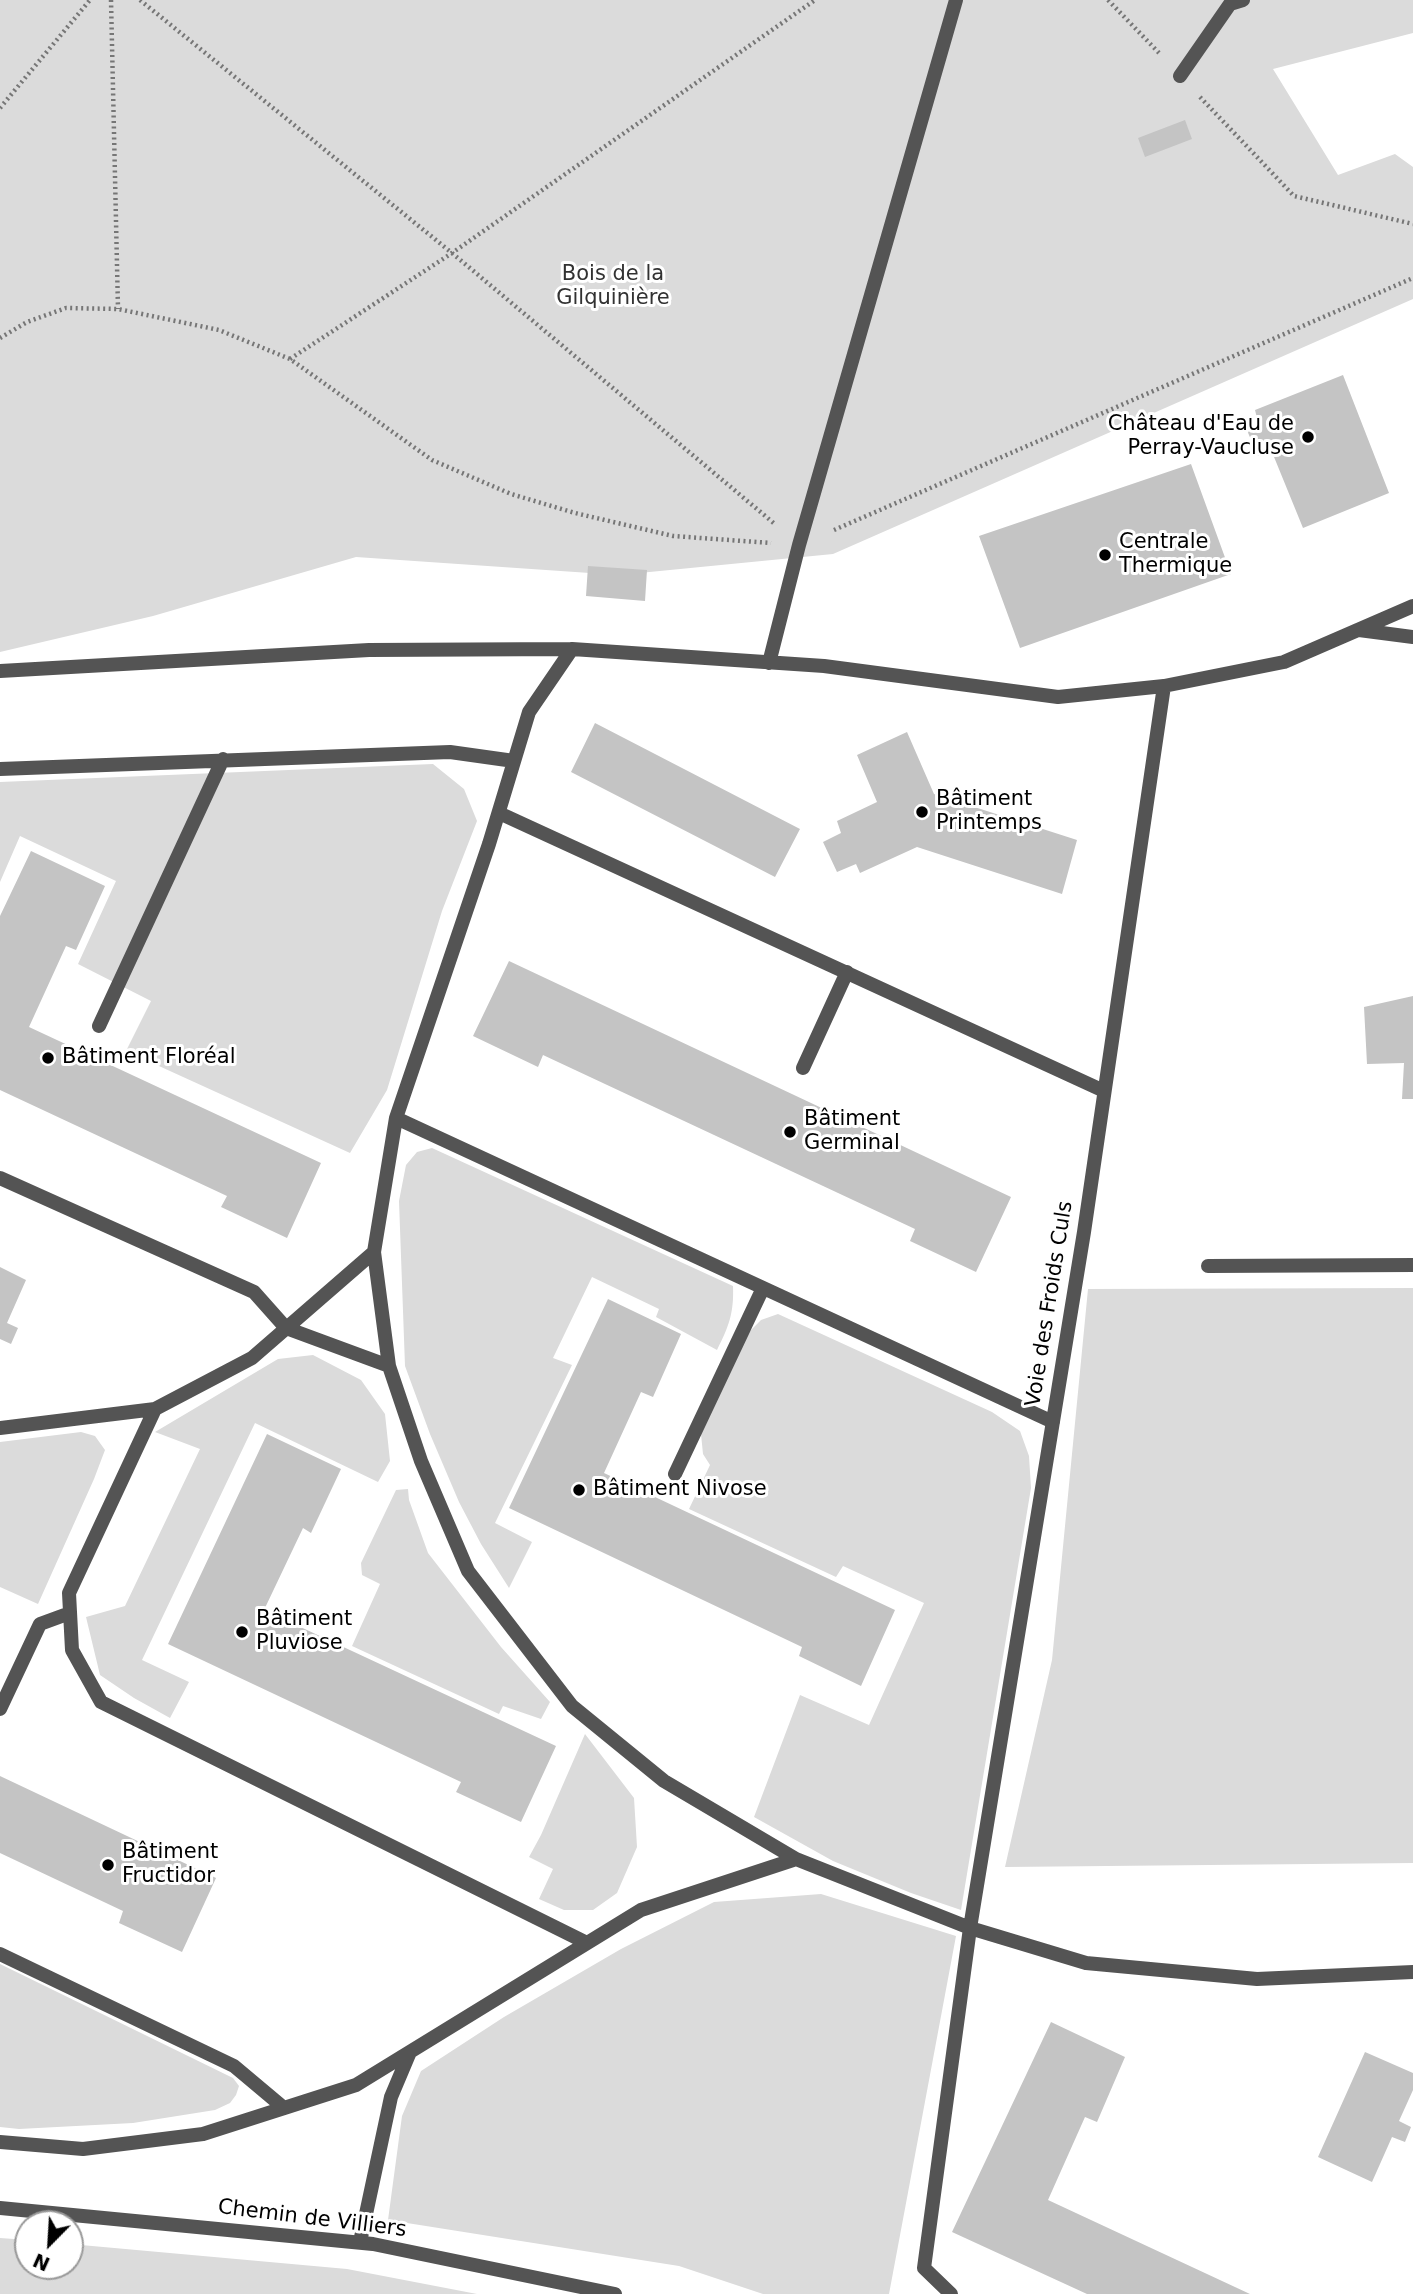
<!DOCTYPE html>
<meta charset="utf-8">
<style>
body{margin:0}
#map{position:relative;width:1413px;height:2294px;overflow:hidden;background:#fff;font-family:"DejaVu Sans",sans-serif}
canvas{display:block}
.north{position:absolute;left:14px;top:2210px;width:70px;height:70px;box-sizing:border-box;background:#fff;border:2px solid #999;border-radius:50%;rotate:204deg;font-size:19px;font-weight:700;line-height:28px;text-align:center;color:#000}
.north::after{content:'';display:block;margin:auto;width:24px;height:32px;background:#000;clip-path:polygon(50% 0,100% 100%,50% 72%,0 100%)}
</style>
<div id="map">
<canvas width="1413" height="2294"></canvas>
<div class="north">N</div>
</div>
<script>
const ctx = document.querySelector('canvas').getContext('2d');
ctx.lineJoin = 'round';
function fill(path, color) { ctx.fillStyle = color; ctx.fill(path, 'evenodd'); }
function trace(path, color, width, dash) { ctx.strokeStyle = color; ctx.lineWidth = width; ctx.lineCap = dash ? 'butt' : 'round'; ctx.setLineDash(dash || []); ctx.stroke(path); }
function write(font, color, halo, rows, align = 'center') {
  ctx.font = font + ' "DejaVu Sans",sans-serif'; ctx.lineWidth = 6; ctx.setLineDash([]); ctx.textBaseline = 'middle'; ctx.strokeStyle = halo; ctx.fillStyle = color; for (const [text, x, y, turn = 0] of rows) {
    ctx.save(); ctx.translate(x, y); ctx.rotate((+turn || 0) * Math.PI / 180); ctx.textAlign = isNaN(turn) ? turn : align; if (halo) ctx.strokeText(text, 0, 0); ctx.fillText(text, 0, 0); ctx.restore();
  }
}
fill(new Path2D(`
 M0,0H1413V33L1273,69L1338,175L1395,154L1413,167V299L833,554L619,575L356,557L153,616L0,652Z
 M433,764L464,789L477,821L442,911L387,1090L350,1153L126,1051L151,1001L78,964L116,881L20,836L0,882V782Z
 M432,1148L733,1286C734,1313 729,1326 717,1350L656,1317L659,1309L592,1277L553,1358L572,1365L495,1523L532,1542L509,1588L481,1544L459,1502L430,1434L405,1366L399,1201L406,1165L417,1152Z
 M1413,1288V1863L1005,1867L1052,1660L1088,1289Z
 M778,1314L992,1412L1020,1431L1029,1456L1031,1488L961,1910L911,1893L833,1861L754,1817L800,1695L869,1725L924,1603L843,1566L836,1577L689,1509L710,1465L703,1454L701,1434L749,1332L761,1320Z
 M313,1355L361,1380L385,1414L390,1461L378,1482L255,1423L142,1660L189,1682L170,1718L134,1698L100,1675L86,1617L125,1606L200,1449L155,1432L278,1359Z
 M81,1432L95,1436L105,1450L94,1479L38,1604L0,1587V1442Z
 M408,1489L409,1500L428,1553L501,1647L550,1702L541,1719L503,1706L499,1714L352,1646L380,1584L362,1575L361,1563L396,1490Z
 M585,1734L634,1798L637,1847L617,1893L593,1910H564L539,1899L553,1869L529,1857L541,1835Z
 M821,1894L956,1936L889,2294H763L679,2266L388,2220L402,2116L421,2071L504,2017L621,1949L714,1902Z
 M0,1964L233,2078L239,2086L236,2095L230,2103L215,2110L133,2123L19,2129L0,2127Z
 M0,2238L28,2240V2266H70V2244L347,2269L477,2294H0Z`), '#dbdbdb');
fill(new Path2D(`
 M1185,120L1192,139L1145,157L1138,138Z
 M1343,375L1389,493L1303,528L1272,452L1258,456L1243,421L1257,418L1255,410Z
 M1191,464L1231,574L1020,648L979,536Z
 M588,566L647,570L645,601L586,596Z
 M595,723L800,829L775,877L571,772Z
 M907,732L934,794L1077,840L1062,894L917,847L860,873L856,864L837,872L823,842L841,833L837,821L877,802L857,755Z
 M31,851L105,886L76,950L66,946L29,1027L321,1163L287,1238L221,1207L227,1196L0,1090V916Z
 M509,961L1011,1197L976,1272L910,1241L915,1229L543,1055L538,1067L473,1036Z
 M1413,996V1099H1402L1404,1063L1367,1064L1364,1007Z
 M0,1267L26,1280L7,1323L18,1328L11,1344L0,1339Z
 M608,1299L681,1334L653,1397L641,1392L604,1473L895,1610L861,1686L799,1656L802,1647L509,1508Z
 M267,1434L341,1469L311,1533L303,1528L264,1610L556,1746L521,1822L456,1792L461,1782L168,1644Z
 M0,1776L216,1878L182,1952L119,1923L123,1911L0,1853Z
 M1051,2022L1125,2057L1097,2122L1085,2117L1048,2200L1250,2294H1087L952,2232Z
 M1365,2052L1413,2073V2090L1399,2121L1411,2127L1405,2142L1392,2137L1372,2182L1318,2157Z`), '#c4c4c4');
trace(new Path2D(`
 M111,0L118,309
 M140,0L452,253L776,525
 M1108,0L1161,55
 M1200,97L1294,196L1413,224
 M0,108L90,0
 M0,338L27,322L66,308L118,309L219,330L290,359L432,460L511,494L575,513L673,536L771,543
 M290,359L452,253L815,0
 M834,530L1413,278`), '#767676', 4.5, [2, 3.5]);
trace(new Path2D(`
 M1180,76L1230,4L1243,0
 M1359,630L1413,637
 M572,649L529,712L489,844L396,1118L374,1252L389,1366L421,1461L468,1571L572,1706L664,1781L796,1859L970,1928L1086,1963L1257,1979L1413,1972
 M769,663L799,545L956,0
 M0,671L369,650L572,649L824,666L1058,697L1164,686L1284,662L1413,606
 M0,769L450,752L514,761
 M499,813L1104,1091
 M99,1026L223,759
 M803,1068L847,972
 M396,1118L1053,1422
 M0,1178L254,1292L286,1328L389,1366
 M1208,1266L1413,1265
 M155,1409L69,1593L72,1650L101,1702L587,1943
 M0,1428L155,1409L252,1358L374,1252
 M675,1474L763,1288
 M0,1709L40,1624L70,1613
 M0,1954L234,2066L284,2108
 M0,2142L83,2149L203,2134L356,2085L641,1910L796,1859
 M360,2242L391,2097L410,2052
 M951,2294L924,2268L970,1928L1084,1232L1164,686`), '#545454', 14);
trace(new Path2D(`
 M0,2208L373,2244L615,2294`), '#545454', 14);
for (const [x, y, r, color] of [
 [1308,437,7,"#000"],
 [1105,555,7,"#000"],
 [922,812,7,"#000"],
 [48,1058,7,"#000"],
 [790,1132,7,"#000"],
 [579,1490,7,"#000"],
 [242,1632,7,"#000"],
 [108,1865,7,"#000"]
]) { const dot = new Path2D(); dot.arc(x, y, r, 0, 2 * Math.PI); ctx.fillStyle = color; ctx.fill(dot); trace(dot, '#fff', 2.5); }
write('21px', '#323232', '#fff', [
 ["Bois de la",613,275],
 ["Gilquinière",613,299]
]);
write('21px', '#000', '#fff', [
 ["Château d'Eau de",1294,425,"right"],
 ["Perray-Vaucluse",1294,449,"right"],
 ["Centrale",1119,543],
 ["Thermique",1119,567],
 ["Bâtiment",936,800],
 ["Printemps",936,824],
 ["Bâtiment Floréal",62,1058],
 ["Bâtiment",804,1120],
 ["Germinal",804,1144],
 ["Bâtiment Nivose",593,1490],
 ["Bâtiment",256,1620],
 ["Pluviose",256,1644],
 ["Bâtiment",122,1853],
 ["Fructidor",122,1877]
], 'left');
write('21px', '#000', '#fff', [
 ["Voie des Froids Culs",1050,1304,-81],
 ["Chemin de Villiers",312,2219,7]
]);
</script>
